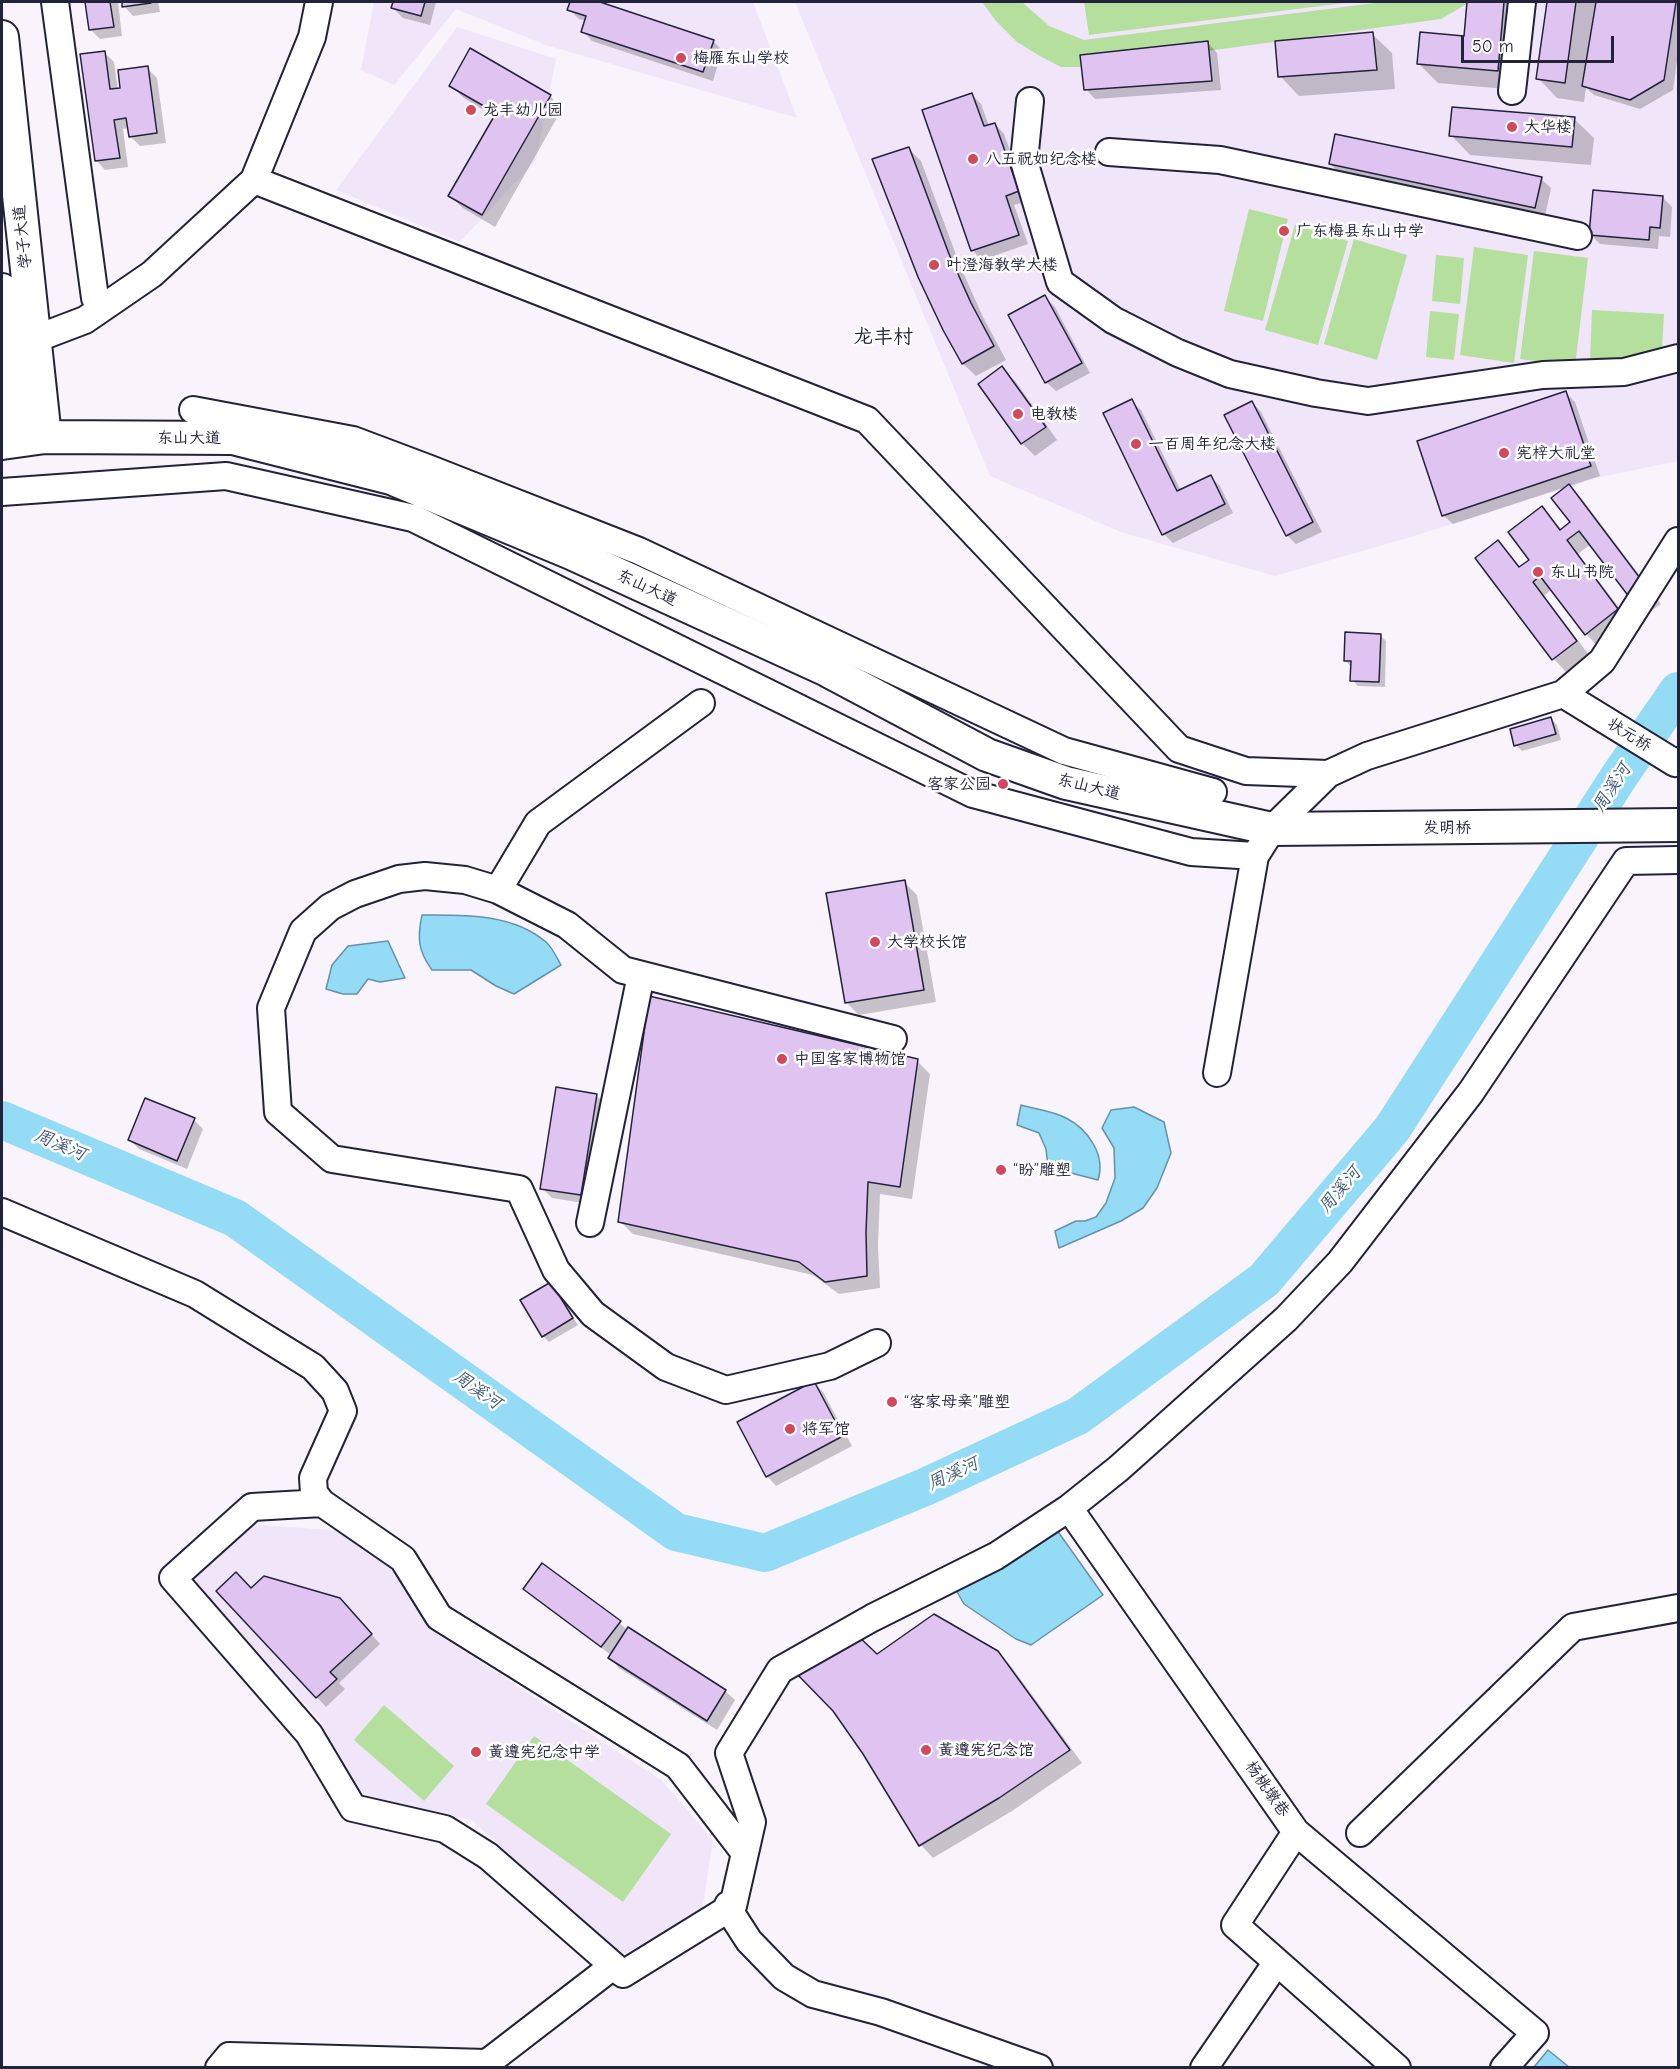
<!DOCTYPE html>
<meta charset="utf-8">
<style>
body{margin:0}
#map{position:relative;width:1680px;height:2069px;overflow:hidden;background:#f9f3fc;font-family:"Comic Neue",sans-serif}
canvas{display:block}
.frame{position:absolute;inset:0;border:3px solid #22223b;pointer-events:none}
.scale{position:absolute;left:1461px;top:36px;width:153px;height:27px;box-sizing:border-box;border:3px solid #22223b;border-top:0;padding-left:8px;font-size:18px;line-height:21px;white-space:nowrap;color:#22223b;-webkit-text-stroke:4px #fff;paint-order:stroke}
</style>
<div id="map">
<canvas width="1680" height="2069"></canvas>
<div class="frame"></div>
<div class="scale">50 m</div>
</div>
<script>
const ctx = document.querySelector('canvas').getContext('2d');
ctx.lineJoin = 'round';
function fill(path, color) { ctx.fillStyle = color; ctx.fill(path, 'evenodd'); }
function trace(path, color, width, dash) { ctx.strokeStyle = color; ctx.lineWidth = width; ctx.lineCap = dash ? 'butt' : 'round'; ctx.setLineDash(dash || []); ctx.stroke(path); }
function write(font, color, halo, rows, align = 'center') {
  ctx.font = font + ' "Comic Neue","LXGW WenKai TC",sans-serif'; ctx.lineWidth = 5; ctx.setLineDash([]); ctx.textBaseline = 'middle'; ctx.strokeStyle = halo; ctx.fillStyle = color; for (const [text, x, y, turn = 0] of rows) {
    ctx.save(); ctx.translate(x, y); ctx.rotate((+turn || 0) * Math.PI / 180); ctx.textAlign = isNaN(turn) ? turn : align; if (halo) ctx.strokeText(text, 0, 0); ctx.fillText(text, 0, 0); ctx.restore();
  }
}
fill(new Path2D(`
 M374,2H753L797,118L546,45L456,9L394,85L361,70Z
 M795,2H1678V461L1600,477L1411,537L1275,576L1121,532L990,476Z
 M457,27L556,59L536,160L460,242L336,190Z
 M246,1524L360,1532L388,1557L413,1593L428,1628L661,1780L713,1840L701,1917L620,1957L472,1820L378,1803L345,1782L323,1724L192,1579Z`), '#f1e5f9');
fill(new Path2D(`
 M982,2H1022L1049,26L1084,40L1383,2H1470L1441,19L1091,67H1061L1040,56L1017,42L996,21Z
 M1084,2H1353L1089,35Z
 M1249,209L1288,219L1263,321L1224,311Z
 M1295,225L1348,241L1318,345L1265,330Z
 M1354,239L1407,255L1377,360L1324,344Z
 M1474,247L1528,255L1514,363L1460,355Z
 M1534,251L1588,258L1575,366L1520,359Z
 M1436,255L1464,258L1460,304L1432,301Z
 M1592,310L1664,314L1661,366L1590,362Z
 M1430,311L1459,314L1454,360L1426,357Z
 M384,1705L454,1766L424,1801L354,1740Z
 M534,1736L671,1834L623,1902L486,1804Z`), '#b5df9c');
const water = new Path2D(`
 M422,915C463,915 512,913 546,942C552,947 557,958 561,965L514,994L496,986L471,970H432C418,951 417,938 422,915Z
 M388,941L405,978L380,982L368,979L357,994H343L326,989L332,965L348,946Z
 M1021,1105C1035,1109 1053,1111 1066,1118C1088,1129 1106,1155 1098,1180L1048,1167L1046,1149L1039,1133L1017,1125Z
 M1134,1107L1164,1122L1171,1153L1157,1188L1143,1208L1121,1221L1059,1248L1055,1231L1076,1221H1085L1096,1217L1106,1203L1115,1178L1114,1148L1102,1128L1111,1110Z
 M1054,1526L1103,1595L1031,1645L1016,1639L964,1604L956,1590Z
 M1548,2050L1569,2067H1534Z`);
fill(water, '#94dbf6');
trace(water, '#6691ab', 1.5);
fill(new Path2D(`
 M86,2H118L122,36L100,39L90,29Z
 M123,2H158L160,12L133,16L124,6Z
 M395,2H436L430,25L403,18L393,8Z
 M572,2H595L713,41L722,50L713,81L592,41L583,31L586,21L579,19L569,9Z
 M1468,2H1522L1517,90L1438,83L1419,64L1465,38Z
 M1548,2H1678V54L1673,90L1640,109L1594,95L1586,88L1584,102L1557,98L1538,78Z
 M1372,34L1392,53L1395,89L1299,96L1280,76Z
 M1208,43L1217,53L1221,90L1095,99L1086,89Z
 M104,52L114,62L118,90L147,68L157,78L166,143L140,146L130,136L129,128L123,129L128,167L105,170L96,160Z
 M451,86L550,96L562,109L495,227L463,208L450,196L495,117L464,98Z
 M971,94L981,104L989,126L995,124L1004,134L1028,201L1014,205L1028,244L982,260L973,251L924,111Z
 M1574,119L1594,138L1591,165L1470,155L1451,135Z
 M909,149L921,161L961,268L983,317L1006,360L976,376L963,364L944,329Z
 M1330,164L1541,179L1551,188L1545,216L1340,173Z
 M1662,197L1672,207L1670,237L1659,236L1658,249L1600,244L1591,235Z
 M1045,297L1055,307L1090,373L1056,391L1046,382Z
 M1002,368L1015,381L1057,440L1035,456L1022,443L980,384Z
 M1566,393L1575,402L1600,476L1569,486L1582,499L1661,604L1647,614L1634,601L1591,544L1578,554L1630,622L1598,646L1586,634L1552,589L1544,596L1589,655L1566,672L1554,659L1477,558L1498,542L1521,568L1531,560L1542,508L1562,530L1572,523L1569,486L1453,524L1443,515Z
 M1131,401L1141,410L1181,491L1210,476L1220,486L1233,513L1173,543L1164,534Z
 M1252,402L1261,412L1322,532L1296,544L1287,535Z
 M1380,635L1386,641L1385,687L1358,686L1352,680L1351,667L1345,660Z
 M1551,719L1557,725L1561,740L1522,751L1516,745Z
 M904,882L917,895L936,1002L859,1015L846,1002Z
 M917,1061L930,1074L912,1199L880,1194L878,1245L880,1288L839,1294L813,1275L633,1234L620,1221Z
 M596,1095L606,1105L590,1204L552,1198L542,1188Z
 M194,1120L203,1129L187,1169L139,1149L129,1139Z
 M550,1284L556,1290L578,1325L549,1342L543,1336Z
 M814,1383L823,1392L852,1446L776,1486L767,1476Z
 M525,1589L620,1623L627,1630L725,1691L735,1700L717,1730L619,1668L610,1658L611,1655L535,1599Z
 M251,1590L349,1609L380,1644L339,1683L345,1689L326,1707L218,1591Z
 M997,1652L1010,1665L1082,1763L1012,1811L933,1858L921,1845L864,1753L834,1710L877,1656Z`), '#0003');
trace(new Path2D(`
 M2,1120L235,1218L676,1532L765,1553L925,1487L1078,1416L1264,1280L1392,1129L1620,775L1678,691`), '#94dbf6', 38);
const building = new Path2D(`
 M85,2H110L114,27L89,30Z
 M122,2H151V3L122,7Z
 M393,2H425L421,16L391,8Z
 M570,2H600L714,40L703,72L581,32L586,16L567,10Z
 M1467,2H1504L1498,71L1417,64L1420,32L1464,36Z
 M1547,2H1576L1565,83L1536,79Z
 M1596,2H1676L1664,80L1630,100L1582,86Z
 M1373,32L1377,70L1278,77L1275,41Z
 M1208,41L1212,81L1084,90L1080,55Z
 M470,48L551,95L482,215L448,196L496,113L449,86Z
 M105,51L110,89L120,88L118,70L148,66L157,133L129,137L126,118L114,120L120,158L95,161L80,54Z
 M972,93L984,126L995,123L1019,191L1006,196L1019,235L971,251L922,110Z
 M1452,107L1575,117L1572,147L1449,136Z
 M1335,134L1542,177L1535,208L1329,164Z
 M909,147L949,254L971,303L994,346L962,364L943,330L918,277L872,159Z
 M1593,190L1663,196L1660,228L1650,227L1649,240L1589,235Z
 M1045,295L1082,363L1045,383L1008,315Z
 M1002,366L1046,427L1021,444L978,384Z
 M1566,391L1591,466L1442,516L1417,441Z
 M1132,399L1177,491L1211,475L1225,504L1162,535L1103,413Z
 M1252,401L1313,522L1286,536L1224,415Z
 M1569,484L1649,590L1633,602L1579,531L1567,540L1618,609L1585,635L1540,576L1533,582L1577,641L1552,660L1475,558L1498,540L1519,567L1529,560L1508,532L1542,506L1560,530L1570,522L1551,498Z
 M1345,632L1381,634L1379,682L1350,681L1351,661H1344Z
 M1551,717L1556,734L1514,746L1510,729Z
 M905,880L924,990L845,1003L826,893Z
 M649,996L918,1059L900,1187L868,1182L866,1232L867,1276L825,1282L799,1262L618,1222Z
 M556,1087L597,1094L581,1195L540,1189Z
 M145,1098L195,1118L177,1161L128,1140Z
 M551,1282L573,1318L542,1337L520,1300Z
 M814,1381L843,1436L766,1477L737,1422Z
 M542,1563L621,1621L601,1647L523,1589Z
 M236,1572L251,1588L264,1576L340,1598L372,1634L330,1672L337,1679L316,1698L216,1591Z
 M934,1614L998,1651L1070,1750L999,1798L919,1846L863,1754L833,1711L795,1672L856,1634L877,1654Z
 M628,1627L726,1690L707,1721L608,1658Z`);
fill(building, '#dfc3f1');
trace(building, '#22223b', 1.5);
const minor = new Path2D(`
 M55,2L95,298
 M1512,91L1522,2
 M1030,101L1024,161L1060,282L1113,320L1178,353L1230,374L1316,393L1368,401L1543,375L1624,372L1678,358
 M1109,152L1220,160L1578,236
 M254,180L867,420L1179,749L1246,771L1328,774
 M35,339L85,320L152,274L254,180L312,37L319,2
 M193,410L353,440L430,469L639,551L1064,751L1213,792
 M2,492L226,476L413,518L973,794L1191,852L1255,856L1272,829L1328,774L1367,756L1563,694L1602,661L1678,541
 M1563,694L1675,763L1678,761
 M701,703L538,823L498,890L465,880L425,876L399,879L355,894L330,907L303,931L271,1008L278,1112L332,1159L519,1189L556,1270L593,1314L666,1367L726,1390L830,1366L877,1343
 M498,890L567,925L623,970L893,1039
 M1217,1073L1255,856
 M2,1212L195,1294L313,1367L335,1391L343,1411L313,1478L314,1493L322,1503L403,1559L439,1617L678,1766L745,1853
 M590,1223L641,975
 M322,1503L252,1507L173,1578L309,1734L353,1808L445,1829L488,1856L623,1974L733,1906L752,1822L729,1753L780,1670L872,1618L996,1556L1069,1508L1118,1469L1286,1319L1340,1262L1471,1092L1626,861L1678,860
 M1069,1508L1296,1832L1235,1925L1397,2068
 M1296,1832L1535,2033L1504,2068
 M1360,1833L1573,1627L1678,1608
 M728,1905L729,1910L749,1941L784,1977L813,1994L881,2012L1039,2068
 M219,2068L229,2056L487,2063L613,1966
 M1204,2068L1277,1962`);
const major = new Path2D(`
 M2,37L45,437
 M2,290L19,440
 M2,443L45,437L233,438L391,478L571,553L827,670L987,755L1066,783L1272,829L1678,825`);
trace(minor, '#22223b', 30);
trace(major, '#22223b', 36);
trace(minor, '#fff', 26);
trace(major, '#fff', 32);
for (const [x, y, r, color] of [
 [681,58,6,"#d1495b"],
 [471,110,6,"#d1495b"],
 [1512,127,6,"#d1495b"],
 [973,159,6,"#d1495b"],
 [1284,231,6,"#d1495b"],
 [934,265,6,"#d1495b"],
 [1018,414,6,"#d1495b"],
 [1136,444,6,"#d1495b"],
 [1504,453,6,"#d1495b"],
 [1538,572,6,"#d1495b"],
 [1003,784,6,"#d1495b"],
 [875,942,6,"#d1495b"],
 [782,1059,6,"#d1495b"],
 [1001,1170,6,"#d1495b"],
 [892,1402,6,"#d1495b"],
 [790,1429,6,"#d1495b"],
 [926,1750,6,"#d1495b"],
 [476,1752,6,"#d1495b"]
]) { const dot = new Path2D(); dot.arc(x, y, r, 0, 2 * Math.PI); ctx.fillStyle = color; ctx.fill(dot); trace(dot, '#fff', 2); }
write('16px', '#22223b', '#fff', [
 ["梅雁东山学校",693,58],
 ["龙丰幼儿园",483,110],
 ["大华楼",1524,127],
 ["八五祝如纪念楼",985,159],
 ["广东梅县东山中学",1296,231],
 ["叶澄海教学大楼",946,265],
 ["电教楼",1030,414],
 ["一百周年纪念大楼",1148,444],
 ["宪梓大礼堂",1516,453],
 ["东山书院",1550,572],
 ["客家公园",991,784,"right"],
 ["大学校长馆",887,942],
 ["中国客家博物馆",794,1059],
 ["“盼”雕塑",1013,1170],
 ["“客家母亲”雕塑",904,1402],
 ["将军馆",802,1429],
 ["黄遵宪纪念馆",938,1750],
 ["黄遵宪纪念中学",488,1752]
], 'left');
write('16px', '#22223b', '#fff', [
 ["学子大道",23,237,-96],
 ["东山大道",189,438],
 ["东山大道",647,588,25],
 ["状元桥",1629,735,32],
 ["东山大道",1089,787,14],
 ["发明桥",1447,828],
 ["杨桃墩巷",1267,1789,55]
]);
write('italic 18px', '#445a73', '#fff', [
 ["周溪河",1612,788,-57],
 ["周溪河",60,1145,23],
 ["周溪河",1340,1190,-50],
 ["周溪河",477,1390,35],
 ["周溪河",953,1474,-25]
]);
write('20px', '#22223b', '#fff', [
 ["龙丰村",883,337]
]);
</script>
